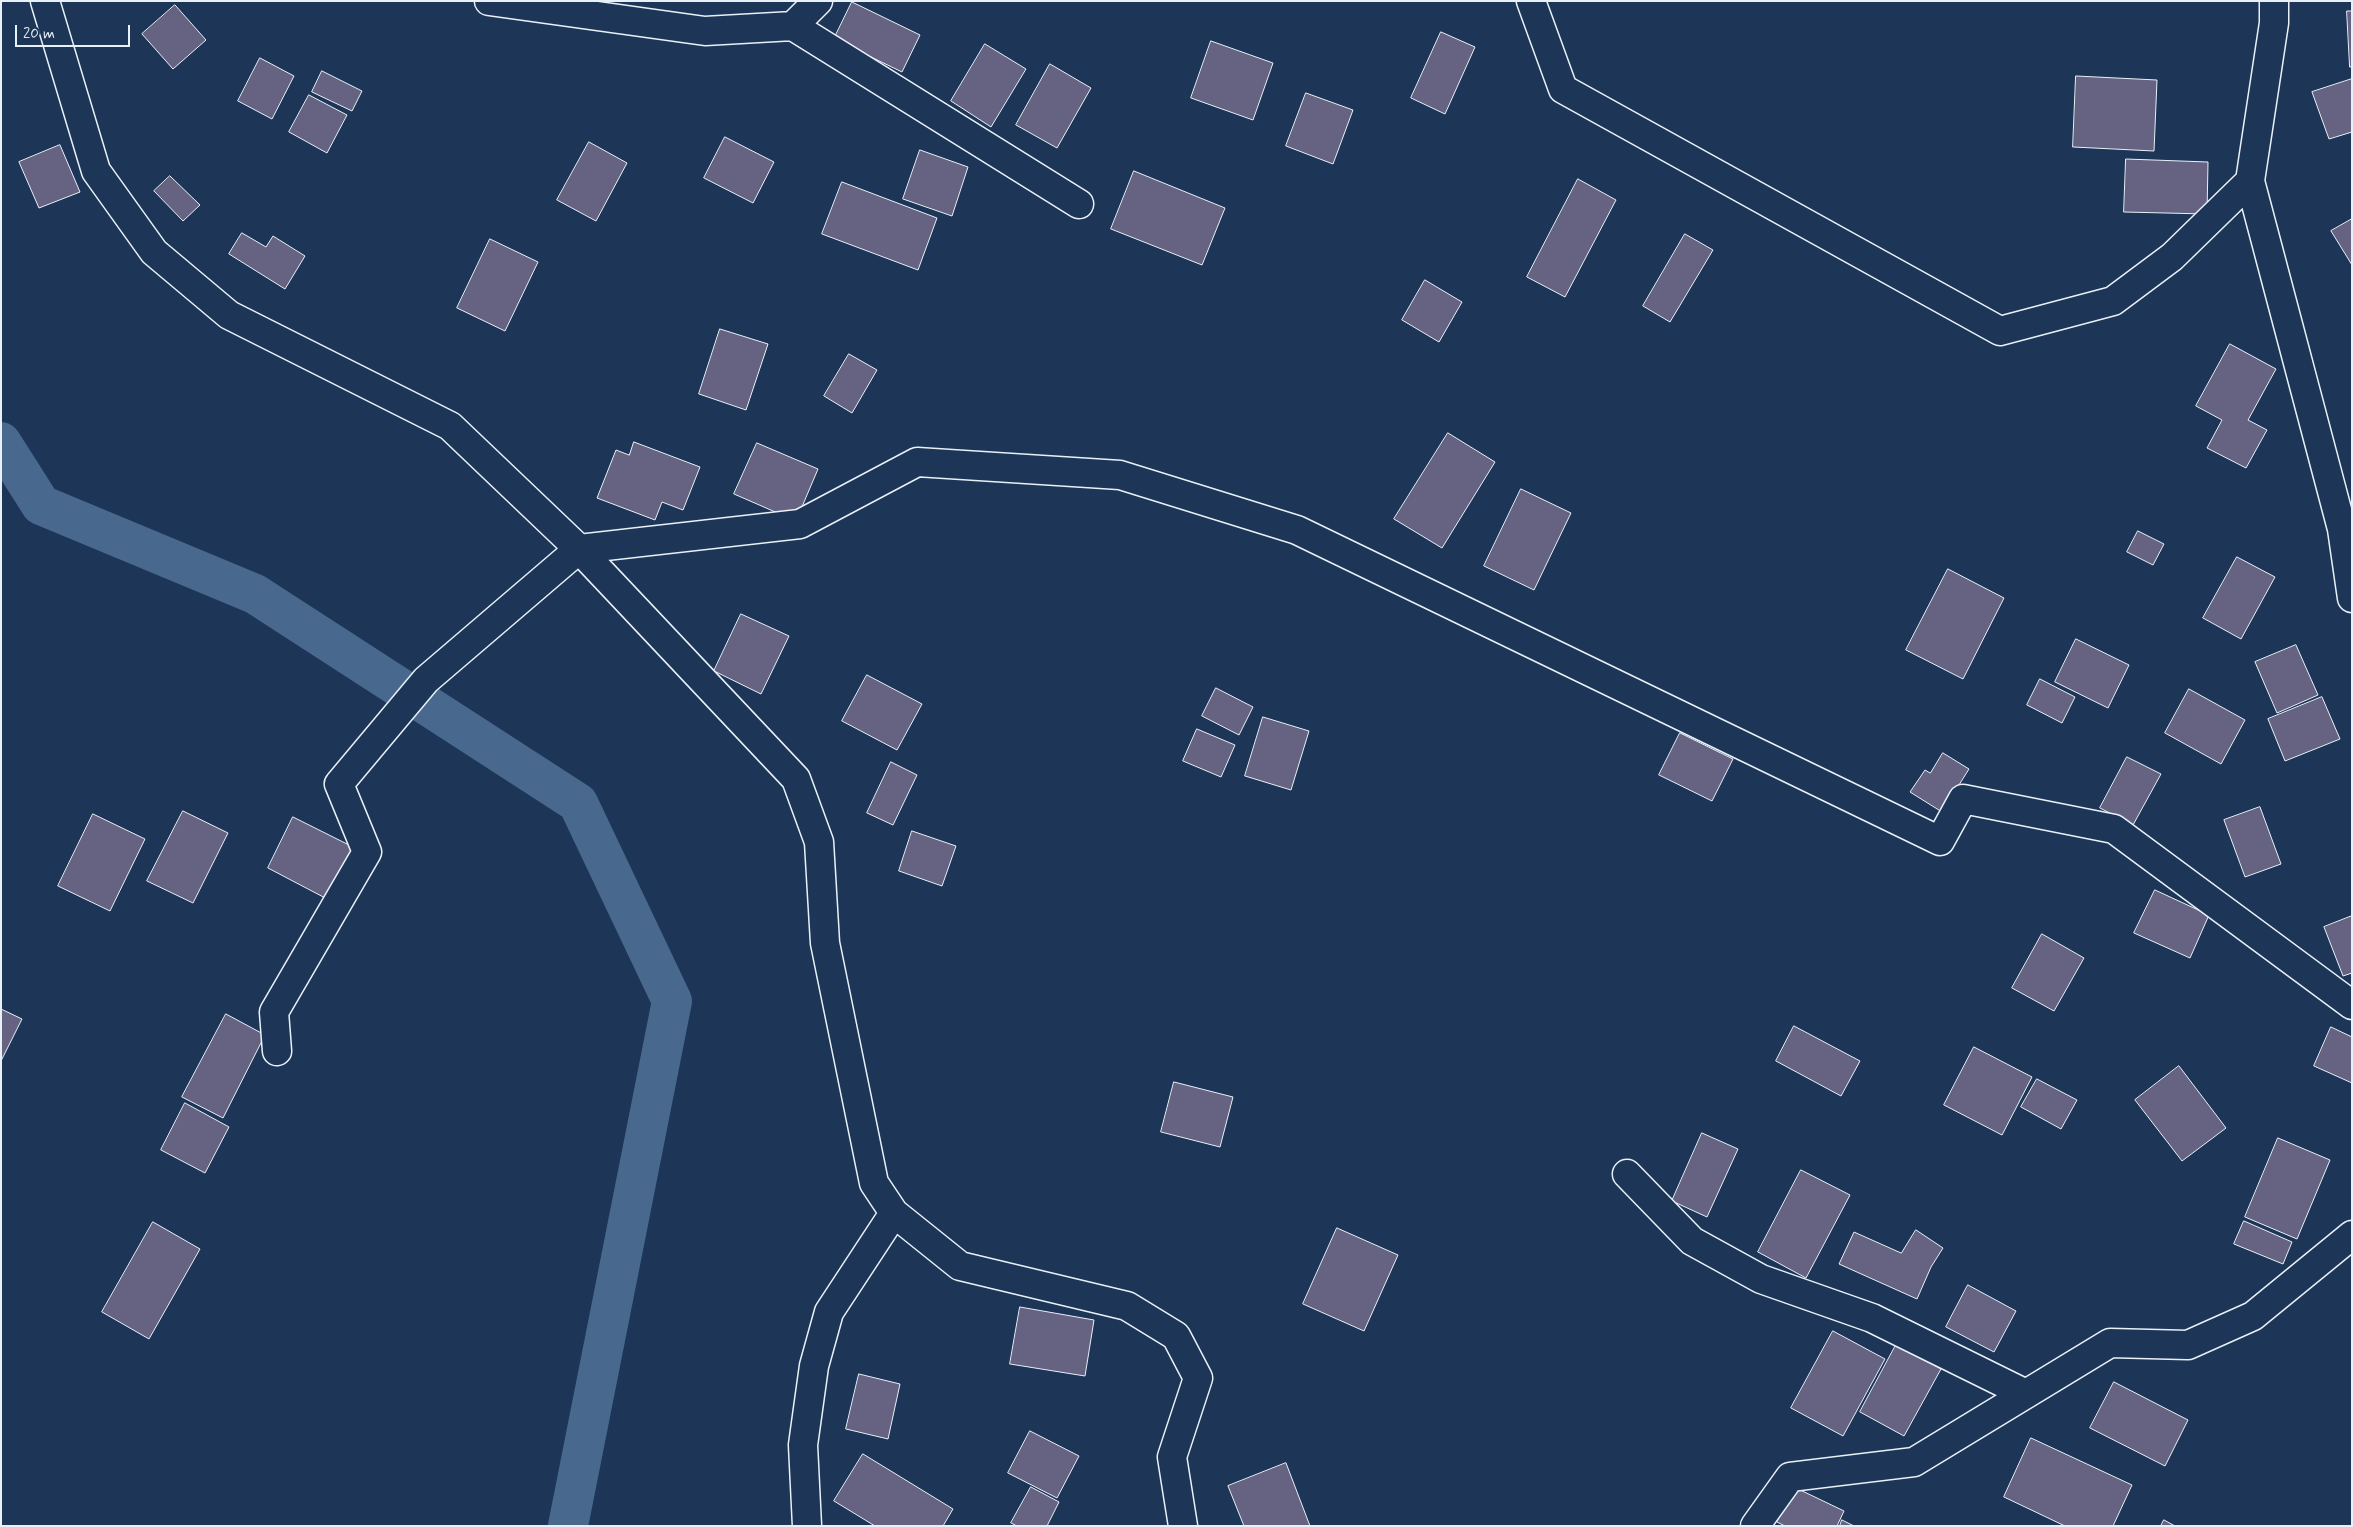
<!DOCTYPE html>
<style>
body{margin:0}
#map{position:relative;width:2353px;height:1527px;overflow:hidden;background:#1d3557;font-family:Mynerve,sans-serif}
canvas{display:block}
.frame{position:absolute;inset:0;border:2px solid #e8f1f8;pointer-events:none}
.scale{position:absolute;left:15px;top:25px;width:115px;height:22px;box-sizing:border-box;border:2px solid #e8f1f8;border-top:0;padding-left:6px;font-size:15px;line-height:18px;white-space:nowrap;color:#e8f1f8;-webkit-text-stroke:4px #1d3557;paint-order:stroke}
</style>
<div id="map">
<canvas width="2353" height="1527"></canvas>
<div class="frame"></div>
<div class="scale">20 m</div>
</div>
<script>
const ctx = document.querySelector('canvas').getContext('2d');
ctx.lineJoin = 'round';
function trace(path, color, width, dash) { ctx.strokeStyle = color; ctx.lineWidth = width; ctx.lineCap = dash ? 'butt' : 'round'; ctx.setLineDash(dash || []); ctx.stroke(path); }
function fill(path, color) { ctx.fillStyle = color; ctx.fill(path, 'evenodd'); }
trace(new Path2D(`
 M1,442L41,505L255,594L578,803L672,1001L568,1526`), '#48688e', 40);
const building = new Path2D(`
 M852,2L920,35L902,72L834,39Z
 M175,5L206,40L173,69L142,34Z
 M2347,11H2352V67H2350Z
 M1441,32L1475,47L1445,114L1411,98Z
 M1211,41L1273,63L1253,120L1191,98Z
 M985,44L1026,69L991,127L951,101Z
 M260,58L294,76L272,119L238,101Z
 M1050,64L1091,88L1057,148L1016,125Z
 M322,71L362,91L352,111L312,92Z
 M2076,76L2157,80L2154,151L2073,147Z
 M2352,79V132L2329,139L2312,92Z
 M1306,93L1353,110L1333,164L1286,146Z
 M309,95L347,115L327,153L289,132Z
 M725,137L774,162L753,203L704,178Z
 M589,142L627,163L596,221L557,200Z
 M60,145L80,192L39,208L19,162Z
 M920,150L968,167L952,216L903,199Z
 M2126,159L2208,162L2207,214L2124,212Z
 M1134,171L1225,208L1202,265L1111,229Z
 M170,176L200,205L183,221L154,191Z
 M1578,179L1616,200L1565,297L1527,277Z
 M842,182L937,218L918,270L822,234Z
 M2352,219V265L2331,231Z
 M242,233L266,247L273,236L305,256L285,289L229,254Z
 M1685,234L1713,250L1670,322L1643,306Z
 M490,239L538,262L505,331L457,308Z
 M1425,280L1462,302L1439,342L1402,320Z
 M720,329L768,344L746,410L699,394Z
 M2230,344L2276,369L2248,420L2267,430L2246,468L2207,448L2222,420L2196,406Z
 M849,354L877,370L852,413L824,396Z
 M1448,433L1495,462L1442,548L1394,519Z
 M634,442L700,467L683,510L662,502L655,520L597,498L616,450L629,455Z
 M757,443L818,469L796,521L734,494Z
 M1521,489L1571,513L1534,590L1484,566Z
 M2138,531L2164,544L2153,565L2127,552Z
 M2237,557L2275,577L2241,639L2203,618Z
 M1948,569L2004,598L1963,679L1906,650Z
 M741,614L789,636L761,694L714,671Z
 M2076,639L2129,665L2108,708L2055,682Z
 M2296,645L2318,695L2277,713L2255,662Z
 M867,675L922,704L897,750L842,721Z
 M2040,679L2075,697L2062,723L2027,705Z
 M1216,688L1253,707L1239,735L1202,716Z
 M2189,689L2245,720L2221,764L2165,733Z
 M2322,697L2340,739L2285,761L2268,719Z
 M1263,717L1309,731L1291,790L1245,776Z
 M1197,729L1235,745L1221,777L1183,761Z
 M1680,733L1733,759L1712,801L1659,775Z
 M1943,753L1969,769L1942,812L1910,792L1925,770L1930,773Z
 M2127,757L2161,774L2133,825L2100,808Z
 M891,762L917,775L893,825L867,813Z
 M2260,807L2281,864L2245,877L2224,820Z
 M183,811L228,833L193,903L147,881Z
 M93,814L145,839L110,911L58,886Z
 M293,817L355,848L329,900L268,868Z
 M912,831L956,846L942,886L899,871Z
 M2155,890L2209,915L2190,958L2134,933Z
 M2352,916V973L2343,976L2324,927Z
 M2042,934L2084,958L2054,1011L2012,988Z
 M1,1009L22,1019L1,1061Z
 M226,1014L265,1035L223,1118L182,1097Z
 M1794,1026L1860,1061L1841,1096L1776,1061Z
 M2331,1027L2352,1037V1083L2314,1066Z
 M1974,1047L2032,1077L2002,1135L1944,1105Z
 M2179,1066L2226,1128L2182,1161L2135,1100Z
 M2037,1079L2077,1100L2061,1129L2021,1107Z
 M1174,1082L1233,1097L1220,1147L1161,1132Z
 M185,1103L229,1127L205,1173L161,1150Z
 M1702,1133L1738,1149L1707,1217L1672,1201Z
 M2278,1138L2330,1160L2297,1239L2245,1217Z
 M1801,1170L1850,1195L1806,1278L1758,1252Z
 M2244,1221L2292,1242L2283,1264L2234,1244Z
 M153,1222L200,1249L149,1339L102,1312Z
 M1337,1228L1398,1255L1364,1331L1303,1304Z
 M1916,1230L1943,1248L1931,1267L1917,1299L1839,1264L1854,1232L1901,1253Z
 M1968,1285L2016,1311L1994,1352L1946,1327Z
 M1020,1307L1094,1320L1085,1376L1010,1364Z
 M1833,1331L1885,1359L1843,1436L1791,1408Z
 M1896,1345L1941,1369L1904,1436L1860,1412Z
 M859,1374L900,1384L888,1439L846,1429Z
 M2114,1382L2188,1420L2165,1466L2090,1428Z
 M1030,1431L1079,1456L1057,1498L1008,1473Z
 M2031,1438L2132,1485L2113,1526H2065L2004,1497Z
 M863,1454L953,1509L943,1526H875L834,1501Z
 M1286,1463L1310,1526H1244L1228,1486Z
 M1031,1487L1059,1502L1047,1526H1017L1011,1523Z
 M1794,1487L1844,1511L1837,1526H1785L1777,1522Z
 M1842,1520L1854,1526H1840Z
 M2164,1520L2175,1526H2161Z`);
fill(building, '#656282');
trace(building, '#e8f1f8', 1);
const minor = new Path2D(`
 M45,1L96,171L154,252L229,315L450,426L579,549L796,779L819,842L825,943L874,1183L894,1213L960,1266L1127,1306L1176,1336L1198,1378L1172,1457L1183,1526
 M489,1L705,31L793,26L818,1
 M1531,1L1563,89L2000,331L2113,301L2172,257L2250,181
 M2274,1V23L2250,181L2342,529L2352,598
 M793,26L1079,204
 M277,1051L274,1012L367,852L339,784L426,680L579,549L800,524L917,462L1120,475L1297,530L1940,841L1963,799L2114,829L2352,1005
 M1627,1174L1692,1241L1761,1279L1872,1318L2026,1394
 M807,1526L803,1445L814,1366L829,1312L894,1213
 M1755,1526L1790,1477L1914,1462L2110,1343L2188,1345L2253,1316L2352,1235`);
trace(minor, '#e8f1f8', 31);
trace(minor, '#1d3557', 28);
</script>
